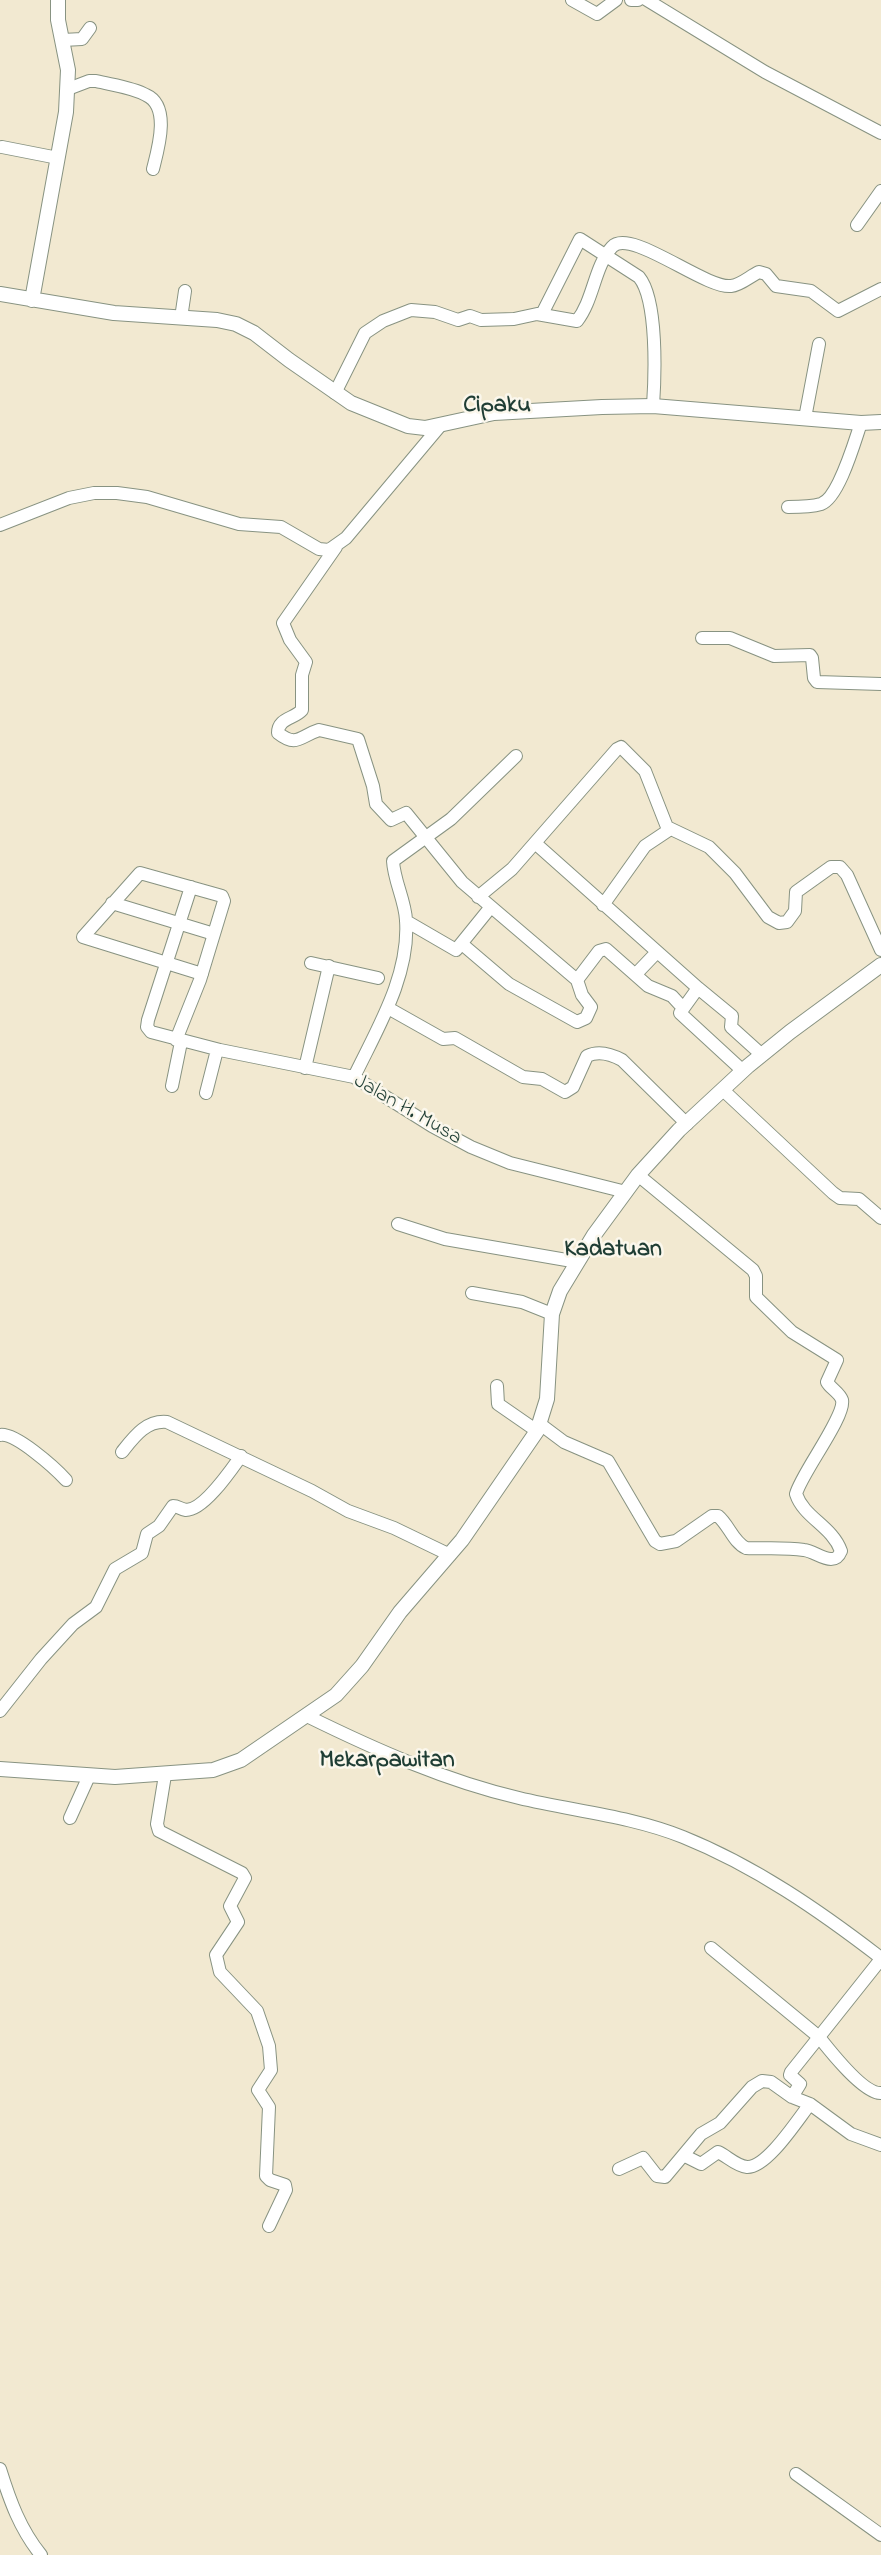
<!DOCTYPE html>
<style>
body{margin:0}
canvas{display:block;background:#f2e9d1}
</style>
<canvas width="881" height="2555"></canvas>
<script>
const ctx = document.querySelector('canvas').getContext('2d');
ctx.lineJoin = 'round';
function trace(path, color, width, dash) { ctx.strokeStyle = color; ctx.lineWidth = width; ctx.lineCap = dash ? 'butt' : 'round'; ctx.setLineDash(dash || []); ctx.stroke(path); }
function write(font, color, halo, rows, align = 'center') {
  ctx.font = font + ' "Indie Flower",sans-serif'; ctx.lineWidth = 5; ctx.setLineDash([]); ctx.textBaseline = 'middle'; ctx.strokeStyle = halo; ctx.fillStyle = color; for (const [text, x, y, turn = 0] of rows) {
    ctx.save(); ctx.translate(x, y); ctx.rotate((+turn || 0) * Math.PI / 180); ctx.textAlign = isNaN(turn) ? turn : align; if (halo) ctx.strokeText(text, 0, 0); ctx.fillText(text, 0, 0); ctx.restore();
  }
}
const minor = new Path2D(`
 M572,0L597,14L616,0
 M631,0H638
 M647,0L765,72L881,133
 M63,40L82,39L90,28
 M68,89L89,81H96C112,85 132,87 146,95C171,106 158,149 153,169
 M2,147L58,158
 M857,225L881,191
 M542,314L580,239L639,277C658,300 655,377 653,406
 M181,318L185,291
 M335,393L365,333L383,321L411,310L435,312L458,320L470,316L481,320L514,319L537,314L577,321C594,299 594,267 612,247C630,227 705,289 731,286C741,285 750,276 759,272L766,274L776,286L811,291L838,311L881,289
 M805,418L819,344
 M788,507C798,507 811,507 821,504C839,498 855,440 861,423
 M0,525L69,498L94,493H117L147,497L239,524L281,527L319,549L329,550L346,538L440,426
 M336,547L283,623L290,640L306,662L302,675V710C294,719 278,718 278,733C297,748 300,736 319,730L358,739L373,786L376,804L391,820L406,813L462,882L577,980L599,951L606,949L648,986L672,996L683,1008
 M702,638H730L774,656L810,655L812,658L814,678L817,682L881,684
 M535,843L698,988L680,1013L743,1071
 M191,887L148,1020L147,1027L151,1032L220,1050L354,1077L432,1126L471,1147L510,1163L626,1192
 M478,897L512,869L617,749L621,747L645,771L667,827L709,847L735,873L768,917L779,923L787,922L795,911L796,892L831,867H840L847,875L881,950
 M112,903L214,934
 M603,905L645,846L669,830
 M406,921L456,950L490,908
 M462,944L509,984L577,1022L586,1018L591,1007L582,995L577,980
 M311,963L378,978
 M636,974L657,952
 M698,988L732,1016L731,1027L762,1055
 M388,1008L443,1039L455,1038L523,1077L542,1079L565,1092L573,1087L587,1056C599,1050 611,1054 622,1060L687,1124
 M176,1040L200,980L224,901L222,896L140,873L83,937L202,974
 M305,1068L329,966
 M354,1077C377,1029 410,976 406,920C405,900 394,881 393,861L451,819L516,756
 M172,1086L181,1042
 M724,1091L833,1193L840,1198L859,1199L881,1218
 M206,1093L217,1050
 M398,1224L445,1239L578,1262
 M472,1293L522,1302L552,1314
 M497,1386L498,1404L537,1431
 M540,1424L564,1442L608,1461L655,1541L660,1544L676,1541L712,1516H718C729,1525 733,1542 746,1548C765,1549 784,1547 804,1550C813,1551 822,1559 831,1559C837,1559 839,1556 841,1551C832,1526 804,1518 796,1494C801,1474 846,1416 842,1400C840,1393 830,1388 827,1382L837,1360L792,1332L756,1297V1276L753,1270L638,1175
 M0,1435C15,1432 55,1468 66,1480
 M122,1452C134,1437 146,1420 167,1422L312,1491L348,1511L394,1528L450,1555
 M0,1711L41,1659L73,1624L96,1607L115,1569L142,1553L147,1534L159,1526L173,1506C178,1506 180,1509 186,1510C204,1510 231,1470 241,1456
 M307,1716C374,1749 446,1781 519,1798C573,1811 631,1816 683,1837C755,1866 820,1911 881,1958
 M165,1775L157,1824L159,1831L242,1873L245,1878L230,1906L238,1922L216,1955L220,1972L257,2011L269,2046L271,2070L258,2090L269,2107L266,2176L270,2180L285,2185L286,2190L269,2226
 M70,1818L89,1776
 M711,1948L819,2037L881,1959
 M792,2097L800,2084L790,2075L791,2072L819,2037C830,2051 864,2094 881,2093
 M685,2156L701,2164L718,2152C727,2156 736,2166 747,2167C767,2168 798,2119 810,2104
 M619,2169L643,2158L657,2176L665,2177L701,2134L720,2123L752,2087L762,2081L771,2082L792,2097L810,2104L851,2134L881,2145
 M0,2469C10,2501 20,2529 41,2555
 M796,2474L881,2535`);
const tertiary = new Path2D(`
 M0,294L114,313L217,320L236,324L254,333L289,360L351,403L408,426L425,428L494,413L602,407L653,406L861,423L881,422
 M32,300L66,112L68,70L58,20V0
 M0,1769L115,1777L213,1770L241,1760L336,1695L362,1666L400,1612L462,1540L537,1431L547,1399L552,1314L560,1291L594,1235L638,1175L679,1130L748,1066L790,1032L881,965`);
trace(minor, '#889382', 14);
trace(tertiary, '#889382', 16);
trace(minor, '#fff', 12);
trace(tertiary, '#fff', 14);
write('21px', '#1f3d34', '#fbf7ec', [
 ["Jalan H. Musa",407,1111,30]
]);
write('bold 24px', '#1f3d34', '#fbf7ec', [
 ["Cipaku",497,407],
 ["Kadatuan",613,1251],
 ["Mekarpawitan",387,1762]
]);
</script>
